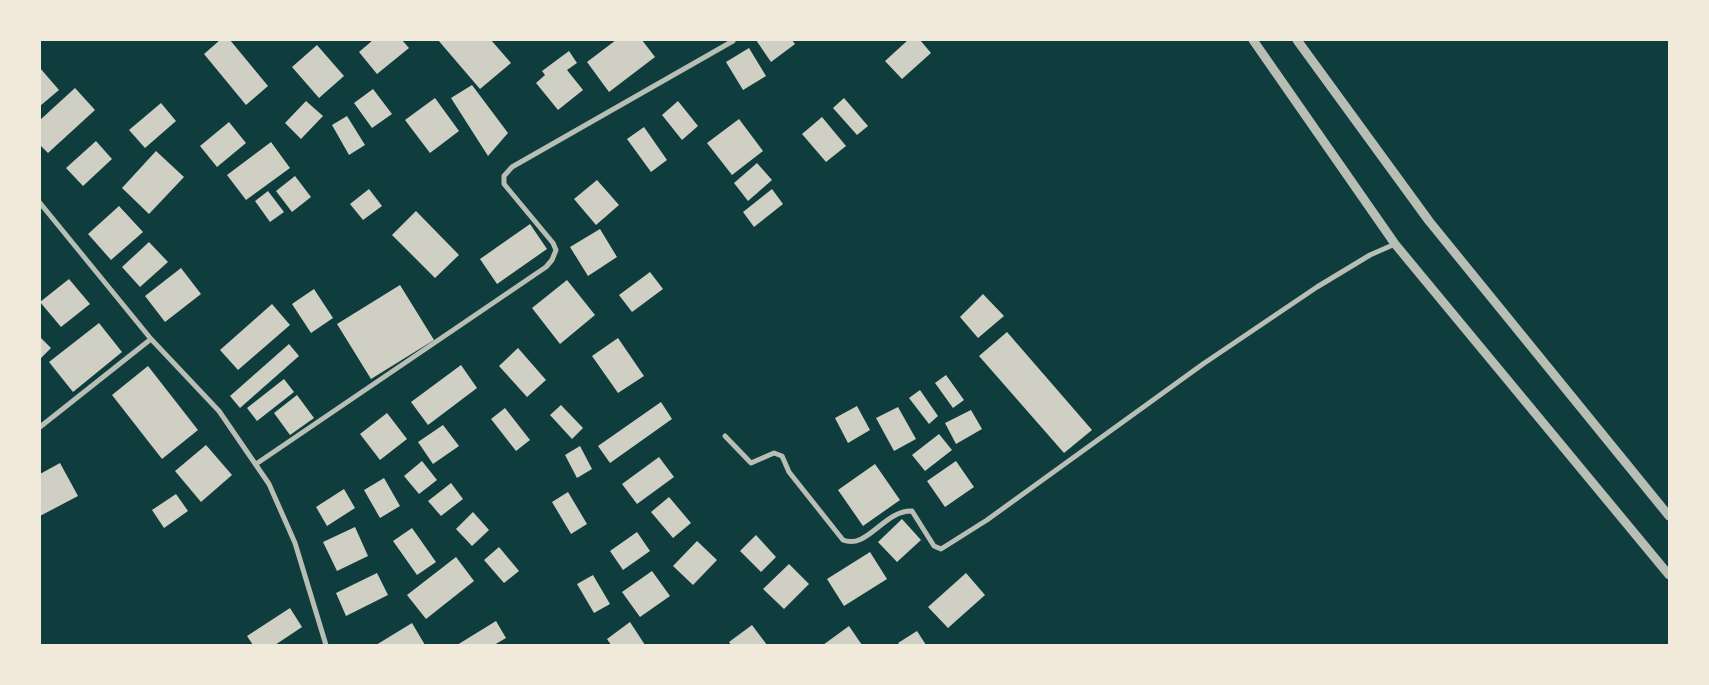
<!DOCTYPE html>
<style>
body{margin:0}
#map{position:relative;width:1709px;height:685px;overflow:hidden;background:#0f3d3e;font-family:"Work Sans",sans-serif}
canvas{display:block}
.frame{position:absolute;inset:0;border:41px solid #f1e9da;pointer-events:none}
</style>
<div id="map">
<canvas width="1709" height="685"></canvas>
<div class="frame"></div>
</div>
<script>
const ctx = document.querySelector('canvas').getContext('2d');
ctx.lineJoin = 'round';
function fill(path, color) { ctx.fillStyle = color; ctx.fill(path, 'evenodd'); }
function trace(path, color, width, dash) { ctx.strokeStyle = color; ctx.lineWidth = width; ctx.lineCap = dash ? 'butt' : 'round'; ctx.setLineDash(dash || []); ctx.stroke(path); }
fill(new Path2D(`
 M220,40H230L268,86L246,105L204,54Z
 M373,40H402L409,48L377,74L359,52Z
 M438,40H491L511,63L480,89Z
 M616,40H642L655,57L609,92L587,62Z
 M756,40H792L795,44L771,62Z
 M908,40H920L931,53L902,79L885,61Z
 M317,45L344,76L319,98L292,67Z
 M749,48L766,76L743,90L726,62Z
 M569,51L577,63L567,70L583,90L558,110L536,83L545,75L542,71Z
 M40,68L59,90L40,106Z
 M472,85L508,133L488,156L451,98Z
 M75,88L95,110L48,153L40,145V120Z
 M373,89L392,114L372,128L354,103Z
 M435,98L459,131L430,153L405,120Z
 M844,98L868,126L857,135L833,108Z
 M306,101L323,116L301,139L285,123Z
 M678,101L698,126L682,140L662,115Z
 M161,103L176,121L145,148L129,130Z
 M347,116L365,145L349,155L332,125Z
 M822,117L846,146L826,162L802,134Z
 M739,119L763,151L732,175L707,143Z
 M229,122L246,143L217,167L200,146Z
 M644,127L667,160L651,172L627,139Z
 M96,141L112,159L83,186L66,168Z
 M271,142L290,168L246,200L227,175Z
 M156,151L184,177L149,214L122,188Z
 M757,163L772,180L748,201L734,183Z
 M295,176L311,197L292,212L276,191Z
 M597,180L619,205L596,225L574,199Z
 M369,189L382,206L363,220L350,204Z
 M772,189L783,204L754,227L743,212Z
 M268,191L284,212L270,222L255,201Z
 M119,206L143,232L111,260L88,234Z
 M416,211L459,255L435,278L392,235Z
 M530,224L547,249L497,284L480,259Z
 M600,229L617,257L588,276L570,247Z
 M149,242L168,262L140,287L122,267Z
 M181,268L201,294L165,322L145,296Z
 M650,272L663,289L632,312L619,295Z
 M69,279L90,304L61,327L40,302Z
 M567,280L595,315L560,344L532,308Z
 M400,285L434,340L371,379L337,324Z
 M314,289L333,318L311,333L292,304Z
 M983,294L1004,316L978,338L960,317Z
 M272,304L290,325L238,370L220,350Z
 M99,323L122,352L73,392L49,362Z
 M1007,332L1092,430L1064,453L979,356Z
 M40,337L51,348L40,359Z
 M618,338L644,376L618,393L592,356Z
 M289,344L299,356L240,408L230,396Z
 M518,348L546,380L527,397L499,366Z
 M461,365L477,388L428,425L411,402Z
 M148,366L198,430L162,459L112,395Z
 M946,375L964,400L953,408L935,383Z
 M284,379L294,392L257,421L247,408Z
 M920,390L938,416L929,424L909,398Z
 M297,395L314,418L290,435L274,413Z
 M661,402L672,419L610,463L598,446Z
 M561,405L583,428L572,439L550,415Z
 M857,406L870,430L848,443L835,418Z
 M898,407L916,439L894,451L876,418Z
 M505,408L530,440L516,451L491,419Z
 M971,410L982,429L956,444L945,423Z
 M387,413L407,439L380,460L360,434Z
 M443,425L459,446L433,464L418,442Z
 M939,434L952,450L925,471L912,455Z
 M206,445L232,475L201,502L175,471Z
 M580,446L592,469L577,478L565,455Z
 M659,457L674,477L637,504L622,484Z
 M422,461L437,480L419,494L404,476Z
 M956,461L974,487L945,507L927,481Z
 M60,463L78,496L40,516V474Z
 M875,464L900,500L863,526L838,490Z
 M384,478L400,506L380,518L364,490Z
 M451,483L463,499L441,516L428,501Z
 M344,489L355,508L327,526L316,507Z
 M568,492L587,524L571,534L552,502Z
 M176,494L188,511L164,528L152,510Z
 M669,497L691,523L673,538L651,512Z
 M473,512L489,530L472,546L456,529Z
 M902,519L921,540L897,562L878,542Z
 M355,527L368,556L337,571L323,542Z
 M412,528L436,562L417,575L393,541Z
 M637,532L650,551L623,570L610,551Z
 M756,535L776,557L761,572L740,551Z
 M697,541L717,560L693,585L673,566Z
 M499,547L519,571L504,583L484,560Z
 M870,552L887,579L844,606L827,579Z
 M456,557L474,581L426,619L407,595Z
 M789,564L809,584L784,609L763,589Z
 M652,571L670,596L640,617L622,592Z
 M377,573L388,595L346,616L336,593Z
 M966,573L985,595L948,628L928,607Z
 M593,575L610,604L594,613L577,584Z
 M290,608L302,627L275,645H253L247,636Z
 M496,621L506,638L494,645H457Z
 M630,622L645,645H611L607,639Z
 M412,623L425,645H376Z
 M752,625L767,645H731L729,642Z
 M849,626L862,645H823Z
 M917,631L926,645H900L898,643Z`), '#cfcfc3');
trace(new Path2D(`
 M40,203L151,339L219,411L269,484L295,543L326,645
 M40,427L151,339
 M725,436L751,463L774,453L782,456L789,472L843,540C867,550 884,510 912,511L934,546L941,549L987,520L1203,364L1317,287L1370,255L1395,244
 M256,464L546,267L552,260L556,250L553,243L504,184V176L512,167L733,41`), '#b8beb3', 5);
trace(new Path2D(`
 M1253,40L1395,244L1669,575
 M1297,40L1429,221L1669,516`), '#b8beb3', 9);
</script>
